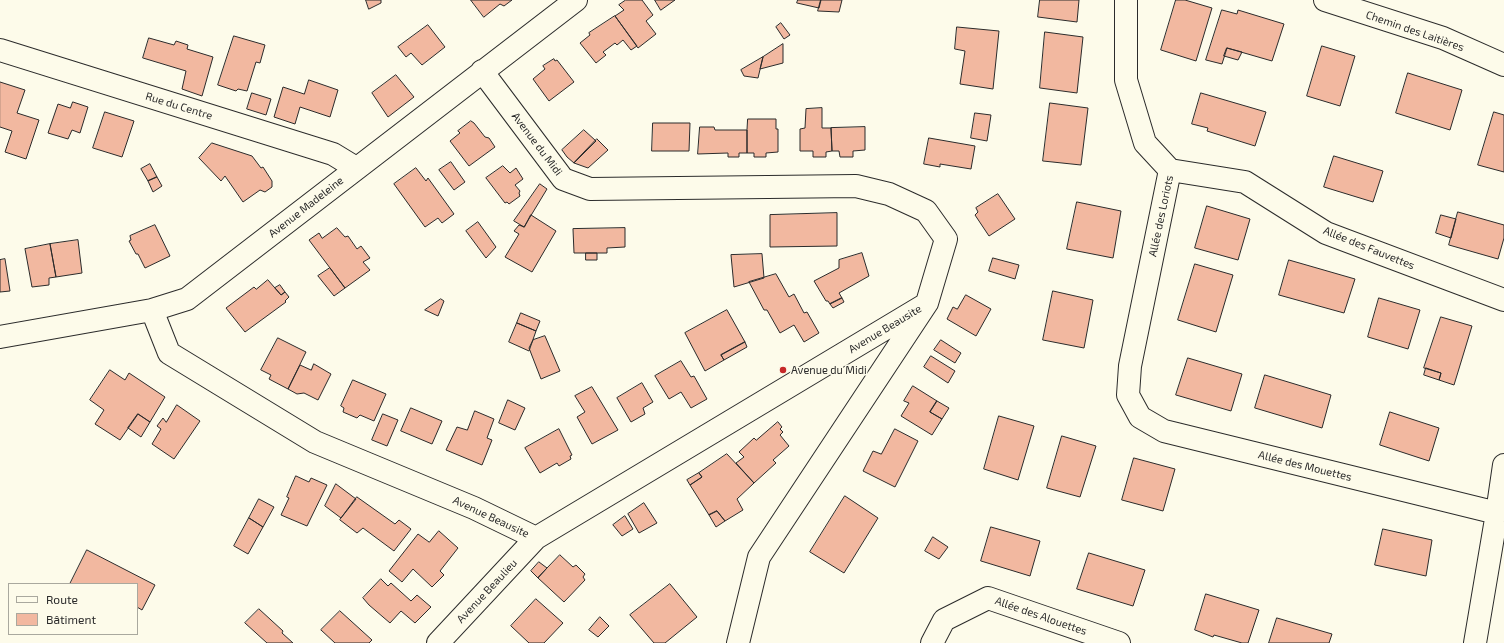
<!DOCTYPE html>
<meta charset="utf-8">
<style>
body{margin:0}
#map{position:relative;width:1504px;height:643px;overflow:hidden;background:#fdfbea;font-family:"Exo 2",sans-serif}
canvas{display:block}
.legend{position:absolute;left:8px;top:583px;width:130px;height:52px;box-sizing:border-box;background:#fdfbea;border:1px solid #a9a89e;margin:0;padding:5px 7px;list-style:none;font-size:12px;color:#2b2b2b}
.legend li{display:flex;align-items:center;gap:8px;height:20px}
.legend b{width:20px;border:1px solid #a9a89e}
</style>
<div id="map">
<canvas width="1504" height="643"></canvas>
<ul class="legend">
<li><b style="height:5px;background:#fdfbea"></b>Route</li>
<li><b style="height:11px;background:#f2b8a0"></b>Bâtiment</li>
</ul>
</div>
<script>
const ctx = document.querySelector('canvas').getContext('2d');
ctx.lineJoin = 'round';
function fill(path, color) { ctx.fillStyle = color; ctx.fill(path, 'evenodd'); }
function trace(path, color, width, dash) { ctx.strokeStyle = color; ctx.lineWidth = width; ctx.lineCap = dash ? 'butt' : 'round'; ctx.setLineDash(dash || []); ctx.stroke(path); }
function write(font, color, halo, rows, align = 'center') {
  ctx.font = font + ' "Exo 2",sans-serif'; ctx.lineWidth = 3; ctx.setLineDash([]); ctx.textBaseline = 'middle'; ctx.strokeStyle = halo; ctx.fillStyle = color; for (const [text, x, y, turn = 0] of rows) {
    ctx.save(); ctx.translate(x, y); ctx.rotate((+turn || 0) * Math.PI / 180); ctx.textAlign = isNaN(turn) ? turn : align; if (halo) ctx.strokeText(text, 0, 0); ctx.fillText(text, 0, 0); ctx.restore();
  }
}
const building = new Path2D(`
 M366,0H381V3L369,9Z
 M471,0H512L504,6L500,4L484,17Z
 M626,0H642L653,15L646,21L656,34L638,48L615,16L624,10L619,5Z
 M655,0H675L661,10Z
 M798,0H821L819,8L797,3Z
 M821,0H842L839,12L818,11Z
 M1040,0H1079L1077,22L1038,17Z
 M1176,0H1185L1212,8L1196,61L1161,50Z
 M1222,10L1237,14L1238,10L1284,24L1272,61L1227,48L1222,64L1206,60Z
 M615,16L637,46L631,50L623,40L617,45L615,43L603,52L606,55L596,63L580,43L590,35L589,33Z
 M781,23L790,35L784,39L776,27Z
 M428,25L445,47L422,65L411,53L406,57L398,47Z
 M957,27L999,31L993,89L960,84L965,51L955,49Z
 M1045,32L1083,37L1077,93L1040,88Z
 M234,36L265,45L260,63L256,62L247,91L238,89L236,91L218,85Z
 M149,38L174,45L176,41L188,45L187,49L213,57L202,96L182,89L186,71L143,58Z
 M783,44V63L760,69L763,57Z
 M1322,46L1355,56L1340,106L1307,96Z
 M1227,48L1242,52L1238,60L1224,56Z
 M763,57L758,78L744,76L741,70Z
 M554,59L555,61L557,60L574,82L549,101L533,79L545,69L543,66Z
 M1408,73L1462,90L1450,130L1396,113Z
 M396,75L414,97L388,117L372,93Z
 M309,80L338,90L330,117L300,107L295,124L274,117L283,87L304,94Z
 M0,82L25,90L17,113L39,120L26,159L5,152L12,131L0,127Z
 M252,93L271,99L266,115L247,109Z
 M1201,93L1266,112L1255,146L1207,131L1208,128L1192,124Z
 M73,102L88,107L80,133L72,130L68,139L48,133L58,104L70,108Z
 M1050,103L1088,108L1081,165L1043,161Z
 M822,108V128H831L832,151L826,152V157H813V151H800V129L805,128L806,109Z
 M105,112L134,121L122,157L93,148Z
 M1494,112L1504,115V172L1478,165Z
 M975,113L991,115L987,141L971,138Z
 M748,119H776V129H778V152L766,153V157H754V153H747V130Z
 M471,121L474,123L485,137L489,138L495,147L469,166L450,141L460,133L458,131Z
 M653,123H690L689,151H652Z
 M700,127H714L715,130H747V153H739V157H728V153L698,154Z
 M865,127V150L853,151V157H840L839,151H832L831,128Z
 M584,130L596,141L574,163L567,157L562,150Z
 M929,138L975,146L971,169L940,164V167L924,164Z
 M597,139L608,150L588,168L574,163Z
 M212,143L252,156L261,168L263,167L272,181V187L265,192L260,190L243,202L225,176L221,181L199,158Z
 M1334,156L1383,171L1373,202L1324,187Z
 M451,162L465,182L454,190L439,170Z
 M150,164L157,177L148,181L141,169Z
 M503,166L510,173L516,168L523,179L515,185L520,191L519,193L520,196L509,204L507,202L505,203L486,178Z
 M416,168L426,181L428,178L454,214L442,223L438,218L425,227L394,184Z
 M157,177L162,186L153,192L148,181Z
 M540,184L547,189L524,227L514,221Z
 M998,194L1015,219L989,236L975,215L978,212L976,208Z
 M1077,202L1121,211L1113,258L1067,249Z
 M1207,206L1250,219L1238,260L1195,248Z
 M1458,212L1504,225V238L1498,259L1449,245Z
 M837,213V246L770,247V215Z
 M531,215L556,231L532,272L505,257L519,234L514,231L519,225L524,227Z
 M1441,215L1456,219L1451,238L1436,233Z
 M478,222L496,247L486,258L466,231Z
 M155,225L170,256L145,268L138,254H136L129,241L131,240L130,236Z
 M337,228L345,237L348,236L357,249L361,246L370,258L363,262L370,270L345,288L309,240L319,233L322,238Z
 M625,228V247L607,248V253H574L573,229Z
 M78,240L82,273L56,277L50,244Z
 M50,244L56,277L49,278V285L32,287L25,249Z
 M586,253H597V260H586Z
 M862,253L869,276L839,293L842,298L830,304L828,301H826L814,281L839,268V260Z
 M762,254L764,278L734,287L731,255Z
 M993,258L1019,265L1015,279L989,271Z
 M5,259L10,291L0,292V260Z
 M1289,260L1355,279L1344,313L1279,295Z
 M1195,264L1233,275L1216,332L1178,320Z
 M330,268L345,288L334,296L318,276Z
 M776,274L789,297L794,294L804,313L807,312L819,333L804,342L794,325L780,333L767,310H764L749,282Z
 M268,280L281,295L285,292L289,297L285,301L286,302L245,332L226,308L254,287L256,289Z
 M280,285L285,292L281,295L275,288Z
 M1053,291L1093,300L1084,348L1043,340Z
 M966,295L991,309L976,336L947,319L953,307L957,309Z
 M842,298L844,302L833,308L830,304Z
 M1379,298L1420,310L1408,349L1368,337Z
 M441,299L444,301L438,316L425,310Z
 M727,310L745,342L721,355L724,360L705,371L685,333Z
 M521,313L540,321L536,331L517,323Z
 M1441,317L1472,326L1454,385L1439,380L1441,373L1424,368Z
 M517,323L536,331L529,351L509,342Z
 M545,336L560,371L541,379L529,348L533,340Z
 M278,338L306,352L288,389L269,379L271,375L261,370Z
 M941,340L961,353L955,363L934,350Z
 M745,342L747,347L724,360L721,355Z
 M931,356L955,371L948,383L924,367Z
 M1188,358L1242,374L1231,411L1176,395Z
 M681,361L691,377L694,376L707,399L691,408L681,392L669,399L655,376Z
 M314,364L331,374L318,400L304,393L297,394L288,389L300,365L311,370Z
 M1426,368L1441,373L1439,380L1424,375Z
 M110,370L125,380L129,373L165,397L150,422L138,414L120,440L95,424L104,410L90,400Z
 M1265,375L1331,395L1322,428L1255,408Z
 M353,380L386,394L374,421L360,415L357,418L343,412L344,408L341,406Z
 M642,383L653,402L643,408L645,414L631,422L617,398Z
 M913,386L937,401L930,412L942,419L932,435L901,416L909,403L904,401Z
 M592,387L618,430L592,444L577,417L585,412L575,396Z
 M508,400L525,408L515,430L499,423Z
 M937,401L949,408L942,419L930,412Z
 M177,405L200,421L174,459L152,444L161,429L157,426L163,418L166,422Z
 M411,408L442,421L432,444L401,431Z
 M475,411L494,419L487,438L492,440L482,465L446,450L457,427L467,430Z
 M1390,412L1439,428L1429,461L1380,445Z
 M138,414L150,422L141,437L128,428Z
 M383,414L398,420L387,446L372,440Z
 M999,416L1034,426L1018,480L984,469Z
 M778,422L782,427L780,429L783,432L780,435L789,446L773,460L776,463L754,483L736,463L744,457L739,452L754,438L756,440Z
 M559,429L572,455L570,456L571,459L559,466L557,463L540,473L525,448Z
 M895,429L918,441L895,487L863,471L873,451L881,454Z
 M1062,436L1096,446L1080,497L1047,488Z
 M727,454L754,483L737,499L743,510L725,521L717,511L709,515L690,485L702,477L699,473Z
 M1134,458L1175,469L1163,511L1122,500Z
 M699,473L702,477L690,485L687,480Z
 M296,476L309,482L311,478L327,485L307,526L281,515L289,498L287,497Z
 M336,484L356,499L341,518L325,506Z
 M845,496L878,518L844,573L810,552Z
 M357,497L395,524L399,520L411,529L394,551L363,528L357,533L340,520Z
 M259,499L274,507L263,527L249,518Z
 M644,503L657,523L639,533L628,514Z
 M717,511L725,521L716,527L709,515Z
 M625,516L633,529L622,536L613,525Z
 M249,518L263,527L248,554L234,546Z
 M991,527L1040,541L1030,576L981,561Z
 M1383,529L1432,540L1426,576L1375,565Z
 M439,531L458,548L440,571L444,575L432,587L413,569L402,582L389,571L418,534L429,542Z
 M933,537L948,547L939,559L925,551Z
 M87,550L155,585L142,610L137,607V584H70Z
 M1089,553L1145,570L1133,606L1077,589Z
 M560,555L573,567L576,565L585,574L583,577L585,580L564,602L538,578Z
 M539,562L547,568L538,578L531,571Z
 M381,579L388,586L391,583L411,601L417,595L431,607L415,623L401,611L390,623L369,605L363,598Z
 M670,584L697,617L665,643H654L630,615Z
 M1206,594L1259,610L1248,643H1242L1214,635L1213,637L1195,630Z
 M536,599L563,623L544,643H529L511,626Z
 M259,609L283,631L282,633L293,643H267L245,623Z
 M340,611L372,640L369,643H335L321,630Z
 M600,617L609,626L598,637L589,630Z
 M1277,618L1332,634L1329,643H1269Z`);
fill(building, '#f2b8a0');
trace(building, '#2b2b2b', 1);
const minor = new Path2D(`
 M1126,0V80L1145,143L1170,170L1130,366L1128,395L1140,417L1164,431L1497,513
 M1325,0L1443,38L1504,65
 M0,50L333,154L356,168
 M482,71L563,179L590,189L856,186L889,194L926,211L946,239L927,303L759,557L738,643
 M1170,170L1245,182L1326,233L1504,300
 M152,310L169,353L315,442L474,508L536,538L923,306
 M0,337L152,310L187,299L576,0
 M438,643L536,538
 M932,643L944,620L988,598L1119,643
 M1475,643L1497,513L1504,465`);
trace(minor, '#2b2b2b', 24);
trace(minor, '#fdfbea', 22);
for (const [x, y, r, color] of [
 [783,370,4,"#c62828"]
]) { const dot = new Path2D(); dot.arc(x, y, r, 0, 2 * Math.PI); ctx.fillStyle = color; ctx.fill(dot); trace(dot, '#fdfbea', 1.5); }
write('11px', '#2b2b2b', '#fdfbea', [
 ["Chemin des Laitières",1415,31,19],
 ["Rue du Centre",179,106,17],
 ["Avenue du Midi",537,144,53],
 ["Avenue Madeleine",306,207,-38],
 ["Allée des Loriots",1161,216,-78],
 ["Allée des Fauvettes",1369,248,22],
 ["Avenue Beausite",885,329,-31],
 ["Allée des Mouettes",1305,466,14],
 ["Avenue Beausite",491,517,25],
 ["Avenue Beaulieu",487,591,-47],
 ["Allée des Alouettes",1041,616,19]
]);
write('11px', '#2b2b2b', '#fdfbea', [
 ["Avenue du Midi",791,370]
], 'left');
</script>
